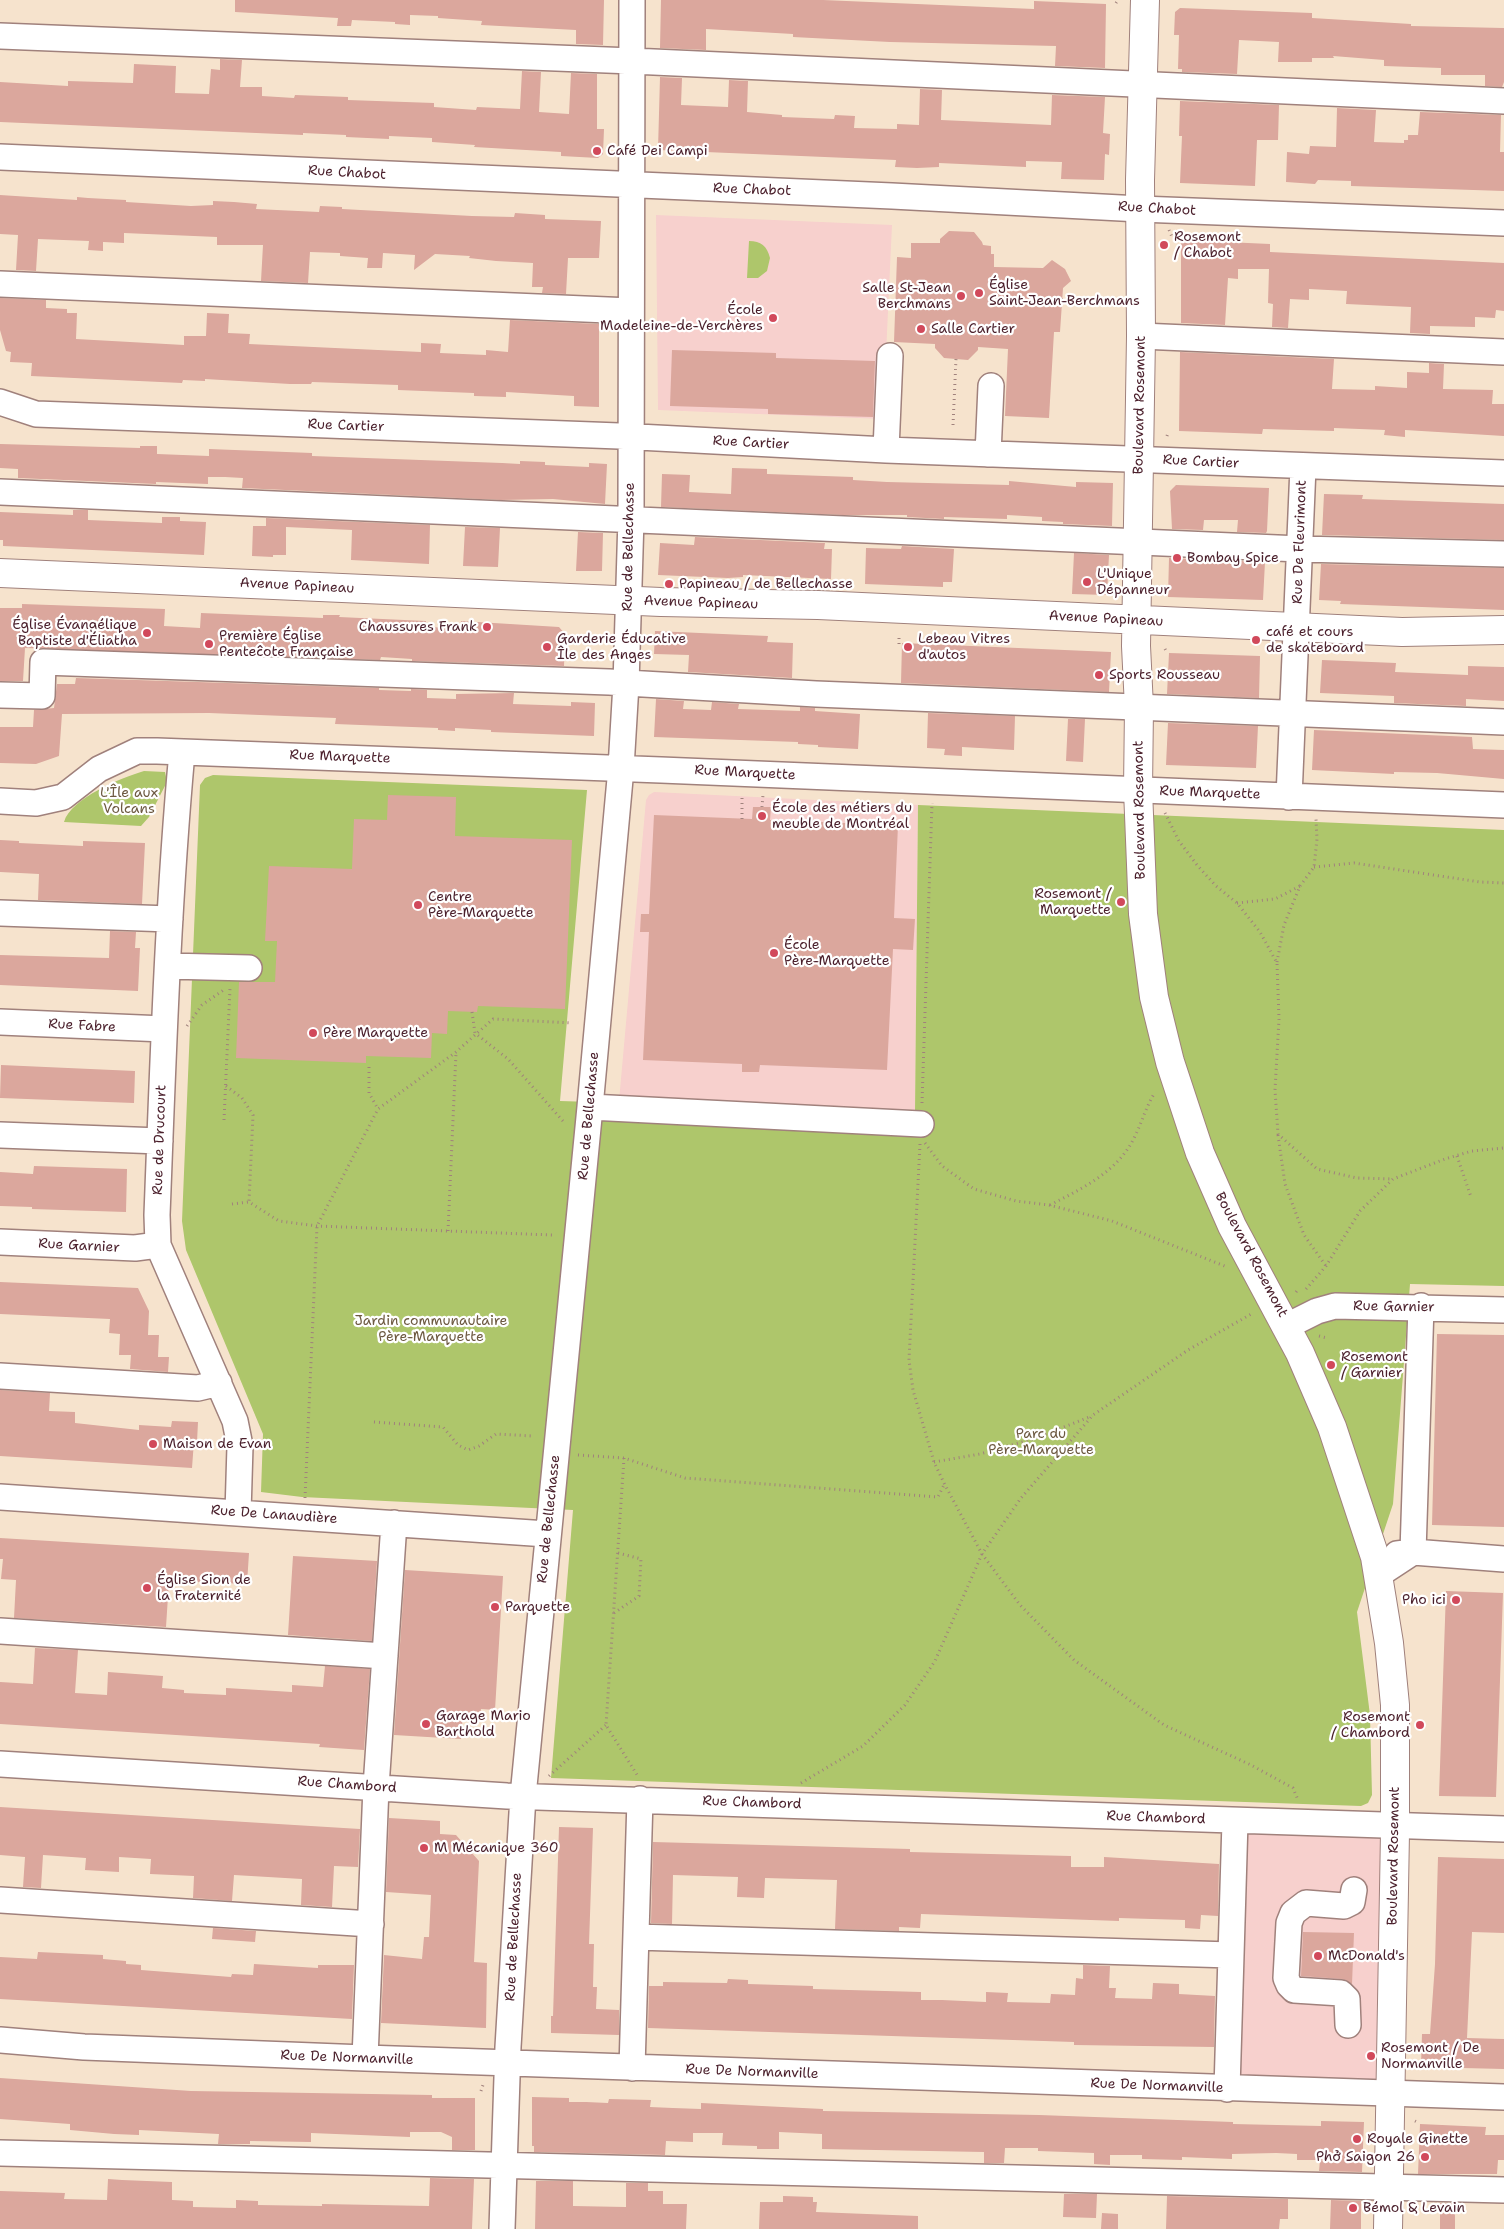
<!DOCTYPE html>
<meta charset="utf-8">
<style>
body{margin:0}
canvas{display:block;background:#f6e3cd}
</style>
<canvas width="1504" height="2229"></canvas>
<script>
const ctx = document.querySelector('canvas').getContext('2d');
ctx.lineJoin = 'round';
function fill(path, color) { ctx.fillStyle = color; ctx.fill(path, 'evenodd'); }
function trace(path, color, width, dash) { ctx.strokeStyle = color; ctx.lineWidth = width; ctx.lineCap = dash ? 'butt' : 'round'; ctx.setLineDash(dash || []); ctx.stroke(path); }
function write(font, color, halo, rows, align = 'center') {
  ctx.font = font + ' "Shantell Sans",sans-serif'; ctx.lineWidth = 4.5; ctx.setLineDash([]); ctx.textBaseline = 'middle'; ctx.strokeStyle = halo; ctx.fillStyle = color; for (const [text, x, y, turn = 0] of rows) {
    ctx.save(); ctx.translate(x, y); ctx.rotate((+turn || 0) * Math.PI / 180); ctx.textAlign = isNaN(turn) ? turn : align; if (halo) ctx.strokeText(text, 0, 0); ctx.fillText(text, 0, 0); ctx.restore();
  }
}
fill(new Path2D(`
 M656,215L892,225L883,419L658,410Z
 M654,792L918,805L915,1112L619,1101L646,800L649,795Z
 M1235,1827L1395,1832L1392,2092L1227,2089Z`), '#f7d0cd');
fill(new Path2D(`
 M749,241C761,241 767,246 770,258L767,271L758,278H747Z
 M144,771L165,772L167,782L149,817L141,826L64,822C71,798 121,778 144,771Z
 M213,775L587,790L560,1101L915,1112L918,805L1504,830V1286L1410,1284L1393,1504L1357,1612L1370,1715L1372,1795L1368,1803L1361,1806L551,1778L573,1510L302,1497L261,1492L263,1434L186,1250L182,1221L200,785L205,778Z`), '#aec66b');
fill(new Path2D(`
 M235,0H604L603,45L576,44V30L481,25L482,21L438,18V16L410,15V25L395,24V22L352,20L351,26H337L338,18L235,12Z
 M661,0H823L1034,9V1L1106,4L1105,68L1055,66L1056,46L890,42L793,37V34L706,29V50L660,48Z
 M1180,8L1312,13V18L1411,24V26L1504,28V82L1502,87L1485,86V75H1441V68L1384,66V60L1333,56L1334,58H1312V62H1278L1279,42L1239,40L1237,74L1182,72V69H1178L1179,35H1174L1175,12Z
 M220,59L242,60L240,87H262V96L294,98L295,95L348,97V100L434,103V107L476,110L477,107L520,109L522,71L541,72L539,112L569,114L571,73L597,74V129H604L603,154L598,158L561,156V152L474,147L475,145L432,142V138L411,137L389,136V139L346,137V135L324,134L303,133V135L0,122V82L68,86V81L133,83L134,64L176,66L175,93L209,94L211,69L220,70Z
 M660,77L682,78L681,105L728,107L729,80L748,81L747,112L782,115V117L834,119L835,115L855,116L854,128L897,129V124L919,125L920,89L942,90L941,120L1051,125L1052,95L1105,97L1103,133L1110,134L1109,155L1105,154L1104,180L1061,179L1062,162L1026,161V167L939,163V167L917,168L895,167L896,160L658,150Z
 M1180,101L1279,105L1278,140H1257L1255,186L1180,183L1182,136H1179Z
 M1337,108L1376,110L1374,142L1404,143V140H1408V135H1418L1420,112L1501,115L1500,152H1504V191L1351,186V181L1318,180L1315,184L1286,182L1287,152L1309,154L1310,146L1336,147Z
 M0,195L77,200V197L88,198L126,200V202L191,206L213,205V201L234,202L257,204L256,209L319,212L320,206L342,207V209L472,216L514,217L515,213L545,215V219L601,221L599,258H568L566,294L542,293L543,287H532L533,263L496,261L469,258L470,256L435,254L414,270L415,255L383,253L382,268H367L368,258L340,256V253L310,252L308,283L261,281L263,245H217V237L124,233V243L103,242V251L88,250L89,241L38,239L36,271L16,270L18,235L0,234Z
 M949,231L974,232L982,242L983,245L991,246V254H994V267L1043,268L1052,260L1065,269L1071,281L1063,288L1060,332H1054L1049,418L1005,416L1008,349L978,347V350L968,360L944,358L935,348V344L894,342L897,257L911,258V243H940V239Z
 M1181,240L1270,244V252L1504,263V311L1496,310L1495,318L1475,317V327L1430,326V334L1410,333L1411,307L1346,304L1347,291L1309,289V300L1290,299L1288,328L1272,327L1273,304L1268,303L1269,269H1238V279L1228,278L1225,325L1181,323Z
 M0,298L46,300V308L67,309V313H77L76,339L184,345V336H206L207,313L229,314L228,333L250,334L249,344L421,352V343L441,344L440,353L486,355V350L508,352L510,320L599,324V407L574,406V396L506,392V397L474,396V393L398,390V385L312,382L311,384H290L205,379V381L183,380L182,383L31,376L32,363L10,362L11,352L6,351L0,330Z
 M672,350L776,353V358L875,361L873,417L768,414V409L670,406Z
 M1180,352L1334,359L1332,389L1375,390V386L1407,388V372L1429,373V363L1444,364L1443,389L1493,390L1492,404H1504V436L1405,430V437L1384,435L1385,430L1334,428V431L1263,429L1262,434L1179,431Z
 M0,444L140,448V446H157V454L209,456V449L312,453V456L502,463L520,464V461L545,462V465L589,467V463L607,464L605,504L553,499L501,500L242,488L243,478L225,477H208V484L156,482V484L18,478V469L0,468Z
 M732,468L767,469V474L853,477V480L887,482L1009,485V481L1076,487V482L1113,483L1112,526L1063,524V522L1042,521V517L1007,515V519L944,517V519L907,517V515H843L661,507L662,474L690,475L689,492L731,494Z
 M1176,485L1269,488L1267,531L1266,533L1237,532L1238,520H1204L1203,530L1172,529L1170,491Z
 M1324,494L1363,495L1362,499L1504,504V540L1322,535Z
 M73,510H88V520L162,523V517H180V521L206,522L204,555L3,546V540H0V512L73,515Z
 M266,518L430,525L429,564L351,560L352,530L286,527V555H273V557L252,556L253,526H266Z
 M465,527L500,528L498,567L463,566Z
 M578,532L603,533L602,571H576Z
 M695,537L825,543L824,549H832L831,579L743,575V577L728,578L658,575L660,543L694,545Z
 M902,546L954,549L952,582H943V587L865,584L866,548L901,549Z
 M1074,553L1109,555L1107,595L1072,594Z
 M1169,558L1265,562L1263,600L1168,597Z
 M1321,564L1504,568V610L1340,604L1341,601L1319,600Z
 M22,604L165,609L164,626L200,628L201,613L323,618V615H340L339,617L426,621V627L460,628L461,621L559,627L565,634L564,666L412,661V659L381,657L380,660L25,648L23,681H0V608H22Z
 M655,631L768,636L767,642L793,643L792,678L688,672L689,655L654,654Z
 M902,643L1111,652L1109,692L901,683Z
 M1169,653L1260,656L1259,698L1167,694Z
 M1322,660L1396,663L1395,672L1468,675V666L1504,667V701L1466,699V706L1394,703V696L1320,693Z
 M76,678L379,688V690L411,691V689L427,690V698L456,699V694L514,693L513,704L571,706V702L595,703L594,736L491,732V730L455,728V731L438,730V728L335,724L336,718L209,713L62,714L59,756L36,764L0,763V727H33L34,710L54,708L57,684H75Z
 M656,699L684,701L683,709L711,710L712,702L739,704L738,709L800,711V707L815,708V711L860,714L858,749L818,747V745L798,744V742L654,737Z
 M928,713L1015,716L1014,750L962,747V756L944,755L945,749L927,748Z
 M1068,719H1085L1083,762L1066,761Z
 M1168,723L1258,726L1256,768L1166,765Z
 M1314,730L1472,737L1473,749L1504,750V779L1437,773L1394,772V774L1312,770Z
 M388,795L456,797L455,836L572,840L565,1009L478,1006L477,1012L448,1011L447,1034L432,1033L431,1058L366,1056V1063L236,1058L239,982H275L277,941H265L269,866L352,869L354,819L387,820Z
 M753,807H771L770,820L898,825L894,918L915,919L913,950L893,949L887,1070L760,1065L759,1072H742V1064L643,1060L649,932H640L641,914H649L654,815L752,819Z
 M0,840L19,841V843L83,846V841L145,843L142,904L38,900L39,874L0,872Z
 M110,931L136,932L135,948H140L138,991L0,985V955L109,958Z
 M1,1065L135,1071L134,1103L0,1098Z
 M34,1166L127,1169L126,1212L32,1209V1207L0,1206V1172L33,1174Z
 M0,1282L138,1288L149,1311L148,1335H159L158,1357H169L168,1372L130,1369L131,1355H119L120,1334L109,1333L110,1319L0,1314Z
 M1437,1334L1504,1335V1527L1432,1525Z
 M0,1390L50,1393L49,1411L75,1412V1423L139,1430V1425L171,1427L172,1421L198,1422L197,1442L194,1441L192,1468L0,1456Z
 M0,1538L249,1553L247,1584L169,1581L166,1627L14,1618L16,1580L1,1579L3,1559H0Z
 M293,1556L377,1561L372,1641L288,1635Z
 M405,1570L503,1576L495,1710L481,1709L480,1715L463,1714L461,1739L394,1735Z
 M1446,1591L1503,1593L1496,1797L1439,1796Z
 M35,1648L78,1650L75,1693L107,1695L108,1672L163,1676L162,1688L184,1690V1693L226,1695V1688L292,1692V1685L323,1687L325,1666L370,1669L364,1750L319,1747L320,1744L0,1724V1682L33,1684Z
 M0,1807L360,1829L358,1867L334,1866L332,1907L301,1905L302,1879L234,1875L232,1901L193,1898L194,1876L150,1874L151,1859L119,1857V1872L85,1870L86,1858L43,1855L41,1888L23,1887L25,1857L0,1855Z
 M389,1818L440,1821V1834L456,1835L479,1861L474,1962L487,1963L486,2028L381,2023L384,1955L422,1959L424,1937H429L431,1895L386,1892Z
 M559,1827L593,1828L589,1944H594L593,1987H597L596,2009L619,2010V2035L551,2033V2016H553Z
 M653,1842L910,1849V1852L1071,1856V1867H1104V1857L1219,1864L1218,1916L1201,1915L1200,1929L1185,1928V1920L1119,1918V1921L921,1914L920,1928L899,1927V1931L835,1929L837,1880L765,1878L764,1898L737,1897L738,1877L673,1875L672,1924L651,1923Z
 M1438,1857L1504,1859V1933L1472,1932L1467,2038L1504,2039V2069L1421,2067L1422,2034H1430L1435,1964Z
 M213,1928L256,1931L255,1942L212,1939Z
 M1303,1932L1354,1933L1352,1984L1342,1979L1301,1976Z
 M38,1952L103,1955V1959L126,1961V1964L141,1965V1970L231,1977L232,1974L253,1975L254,1964L318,1968V1965H354L352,2019L0,1999V1957L37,1959Z
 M1083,1965L1110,1966L1109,1988H1116L1115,1998L1152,1999L1153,1983L1179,1984V1994L1215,1996L1214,2047L1074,2045V2042L648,2028L649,1986H663V1982L727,1983L728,1979L748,1980V1984L813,1986V1989L921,1992V2000H942L986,2002V1992L1008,1993L1007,2002L1050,2003L1051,1994L1075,1995L1076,1978L1083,1979Z
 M0,2078L191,2091L432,2095V2098H475V2150H452V2137L441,2132H410V2137L311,2133V2142L250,2141V2144H218L219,2134L139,2130V2135L114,2134L70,2130V2124L0,2119Z
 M532,2097L569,2098V2102H586L608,2103L609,2099L651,2100L650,2107L673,2108L701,2109V2103L823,2109V2111L1039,2115L1233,2122V2124L1321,2126V2121L1364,2122L1362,2172L1319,2171L1320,2160H1297V2154L1276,2153L1232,2154V2159L1182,2157V2160L1142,2159V2155H1110V2165L1094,2164V2153L1038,2151V2148H1005L1004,2163H984V2152L822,2149V2134L779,2132V2149H757V2146L722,2145L723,2133H693V2142L666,2141L665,2155L534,2152V2146H532Z
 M1420,2124L1486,2127L1485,2135H1504V2160H1498L1497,2174H1418Z
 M430,2178L474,2179L472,2229H0V2191L65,2193L64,2199L107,2200L108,2179L122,2180L172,2182V2200L193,2201V2207L236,2208V2200L258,2201V2205L322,2206V2204L429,2206Z
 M536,2181H573V2206L626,2207V2183H648V2191H663V2204H687L686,2229H535Z
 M1064,2194H1097L1096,2218L1063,2217Z
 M783,2196L813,2197V2202H817L816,2212L918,2216V2229H759L760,2202H783Z
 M1167,2196L1288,2199V2219H1280L1279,2229H1166Z
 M1331,2200L1361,2201V2229H1330Z
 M1440,2203H1455V2229H1440Z
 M1102,2213L1118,2214V2229H1101Z`), '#dba79d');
const minor = new Path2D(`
 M0,36L632,61L1504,101
 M0,157L892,196L1140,209L1504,223
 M0,284L631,311
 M1141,336L1504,352
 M0,402L36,414L619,436L886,450L1504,473
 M886,450L890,356
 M988,454L991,386
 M0,492L1300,549L1504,554
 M0,695L42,696L43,662L609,682L816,694L1504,722
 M182,752C168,905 163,1060 157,1215L158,1245L235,1421L240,1446L238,1513
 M1289,797L1303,467
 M0,801L36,803L63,797L99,769L137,751H157L661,770L1504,805
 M0,913L170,919
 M168,966L249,968
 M0,1022L164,1029
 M590,1107L921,1124
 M0,1135L160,1141
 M0,1242L135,1248L158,1245
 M1287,1326L1317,1311L1335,1306L1504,1310
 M0,1376L198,1388L219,1383
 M0,1497L547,1534
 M1397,1554L1413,1552L1504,1559
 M1378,1575L1413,1552L1421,1306
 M0,1631L385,1656
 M0,1764L507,1796L1504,1829
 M0,1900L371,1924
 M636,1937L1231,1955
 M1348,2025L1347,1999L1341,1993L1294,1990L1289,1985L1286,1978L1289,1923L1293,1913L1306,1903L1344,1906L1352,1902L1354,1890
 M0,2040L84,2047L365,2058L1504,2097
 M365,2058L376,1787L394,1523
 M632,2068L640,1799
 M1227,2089L1235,1821
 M0,2153L1504,2190
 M502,2229L508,2047L523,1796L590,1107L621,768L626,684L631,518L632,0`);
const major = new Path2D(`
 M1145,0L1140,180L1141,336L1136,646L1139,707L1138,790L1143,914L1154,997L1170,1062L1200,1153L1232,1226L1300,1353L1332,1427L1375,1557L1389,1643L1395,1705V1832L1388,2229
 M0,573L661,602L818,605L1402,632L1504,630`);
trace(minor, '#a0817c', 28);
trace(major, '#a0817c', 30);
trace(new Path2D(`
 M1116,3L1118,0
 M1169,230L1172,237
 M1062,300L1118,301
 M953,425L956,359
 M1167,436L1168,433
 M899,638V645H902
 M1165,649L1166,651
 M762,807L763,795
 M1165,813L1179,841L1197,865L1216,886L1237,903L1260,932L1277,963L1279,1019L1275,1090L1278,1134L1317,1169L1357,1178L1393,1179
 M742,819V794
 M1314,867L1354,863L1480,882L1504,883
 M1237,903L1275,899L1300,886
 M1277,962L1284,925L1300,886L1314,867L1317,839L1316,819
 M472,1012L475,1033L508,1059L563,1121
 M187,1026L202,1005L225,989
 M369,1067V1093L378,1109
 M226,1086L242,1098L253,1115L249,1202
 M922,1103L932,803
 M224,1120L230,988
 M1278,1135L1285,1184L1304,1235L1326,1266
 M925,1143L942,1166L974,1189L1016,1201L1049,1205L1112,1221L1227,1267
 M920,1144L909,1360L913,1390L934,1462L945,1485L982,1554L1020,1605L1074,1660L1164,1725L1251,1765L1293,1788L1298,1800
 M1457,1156L1471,1197
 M232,1204L249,1202L279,1221L317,1226L552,1235
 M1050,1205C1083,1188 1119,1171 1135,1136C1142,1122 1146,1107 1154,1094
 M448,1231L456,1053
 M1306,1289L1326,1266L1360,1211L1393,1179L1445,1159L1472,1151L1504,1148
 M1296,1292L1299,1288
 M1319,1336L1327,1338
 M374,1422L443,1427L458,1445L468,1450L479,1446L496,1434L532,1436
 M578,1455L624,1458L685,1478L938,1497L944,1485
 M624,1458L606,1725L639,1778
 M934,1462L980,1454L1036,1438L1092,1416
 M305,1498L317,1226L378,1109L456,1052L493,1019L572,1023
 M614,1613L639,1596L641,1559L618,1553
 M549,1776L606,1725
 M801,1783L863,1746L905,1705L935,1661L982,1554L1021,1498L1093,1415L1188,1350L1253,1313
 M481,2091L484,2082
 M1415,2121L1417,2122`), '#a0817c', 3, [1, 4]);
trace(minor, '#fff', 25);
trace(major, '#fff', 28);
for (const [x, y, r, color] of [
 [597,151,5,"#d1495b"],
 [1164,245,5,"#d1495b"],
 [979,293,5,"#d1495b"],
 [961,296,5,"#d1495b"],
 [773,318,5,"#d1495b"],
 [921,329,5,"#d1495b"],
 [1177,558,5,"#d1495b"],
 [1087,582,5,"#d1495b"],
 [669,584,5,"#d1495b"],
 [487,627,5,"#d1495b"],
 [147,633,5,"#d1495b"],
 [1256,640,5,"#d1495b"],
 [209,644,5,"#d1495b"],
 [547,647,5,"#d1495b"],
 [908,647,5,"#d1495b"],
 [1099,675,5,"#d1495b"],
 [762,816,5,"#d1495b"],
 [1121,902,5,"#d1495b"],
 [418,905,5,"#d1495b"],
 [774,953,5,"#d1495b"],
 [313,1033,5,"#d1495b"],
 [1331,1365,5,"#d1495b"],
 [153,1444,5,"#d1495b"],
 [147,1588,5,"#d1495b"],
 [1456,1600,5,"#d1495b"],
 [495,1607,5,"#d1495b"],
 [426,1724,5,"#d1495b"],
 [1420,1725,5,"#d1495b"],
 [424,1848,5,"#d1495b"],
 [1318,1956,5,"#d1495b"],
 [1371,2056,5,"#d1495b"],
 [1357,2139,5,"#d1495b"],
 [1425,2157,5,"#d1495b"],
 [1353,2208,5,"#d1495b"]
]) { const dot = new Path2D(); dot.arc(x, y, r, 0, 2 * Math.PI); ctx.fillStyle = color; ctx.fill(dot); trace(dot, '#fff', 2); }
write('14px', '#4a1f2b', '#fff', [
 ["Café Dei Campi",607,151],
 ["Rosemont",1174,237],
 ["/ Chabot",1174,253],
 ["Église",989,285],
 ["Saint-Jean-Berchmans",989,301],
 ["Salle St-Jean",951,288,"right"],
 ["Berchmans",951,304,"right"],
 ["École",763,310,"right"],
 ["Madeleine-de-Verchères",763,326,"right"],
 ["Salle Cartier",931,329],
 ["Bombay Spice",1187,558],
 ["L'Unique",1097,574],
 ["Dépanneur",1097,590],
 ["Papineau / de Bellechasse",679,584],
 ["Église Évangélique",137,625,"right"],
 ["Baptiste d'Éliatha",137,641,"right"],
 ["Chaussures Frank",477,627,"right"],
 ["café et cours",1266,632],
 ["de skateboard",1266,648],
 ["Première Église",219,636],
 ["Penteĉote Française",219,652],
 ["Garderie Éducative",557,639],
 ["Île des Anges",557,655],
 ["Lebeau Vitres",918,639],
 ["d'autos",918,655],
 ["Sports Rousseau",1109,675],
 ["École des métiers du",772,808],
 ["meuble de Montréal",772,824],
 ["Rosemont /",1111,894,"right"],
 ["Marquette",1111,910,"right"],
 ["Centre",428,897],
 ["Père-Marquette",428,913],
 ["École",784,945],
 ["Père-Marquette",784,961],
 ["Père Marquette",323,1033],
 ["Rosemont",1341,1357],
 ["/ Garnier",1341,1373],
 ["Maison de Evan",163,1444],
 ["Église Sion de",157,1580],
 ["la Fraternité",157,1596],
 ["Pho ici",1446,1600,"right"],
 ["Parquette",505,1607],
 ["Garage Mario",436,1716],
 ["Barthold",436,1732],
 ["Rosemont",1410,1717,"right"],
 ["/ Chambord",1410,1733,"right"],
 ["M Mécanique 360",434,1848],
 ["McDonald's",1328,1956],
 ["Rosemont / De",1381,2048],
 ["Normanville",1381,2064],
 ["Royale Ginette",1367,2139],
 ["Phở Saigon 26",1415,2157,"right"],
 ["Bémol & Levain",1363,2208]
], 'left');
write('14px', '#4a1f2b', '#fff', [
 ["Rue Chabot",347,173,3],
 ["Rue Chabot",752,190,2],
 ["Rue Chabot",1157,209,3],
 ["Boulevard Rosemont",1140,405,-89],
 ["Rue Cartier",346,426,2],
 ["Rue Cartier",751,443,3],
 ["Rue Cartier",1201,462,3],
 ["Rue De Fleurimont",1300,542,-88],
 ["Rue de Bellechasse",629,547,-89],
 ["Avenue Papineau",297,586,3],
 ["Avenue Papineau",701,603,2],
 ["Avenue Papineau",1106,619,3],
 ["Rue Marquette",340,757,2],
 ["Rue Marquette",745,773,3],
 ["Rue Marquette",1210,793,2],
 ["Boulevard Rosemont",1140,810,-91],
 ["Rue Fabre",82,1026,3],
 ["Rue de Bellechasse",589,1116,-85],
 ["Rue de Drucourt",160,1140,-88],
 ["Rue Garnier",79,1246,3],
 ["Boulevard Rosemont",1251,1255,62],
 ["Rue Garnier",1394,1307,1],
 ["Rue De Lanaudière",274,1515,4],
 ["Rue de Bellechasse",549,1519,-84],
 ["Rue Chambord",347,1785,4],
 ["Rue Chambord",752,1803,2],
 ["Rue Chambord",1156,1818,2],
 ["Boulevard Rosemont",1394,1856,-89],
 ["Rue de Bellechasse",514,1937,-87],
 ["Rue De Normanville",347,2058,2],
 ["Rue De Normanville",752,2072,2],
 ["Rue De Normanville",1157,2086,2]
]);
write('14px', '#6d5941', '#fff', [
 ["L'Île aux",129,793],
 ["Volcans",129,809],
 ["Jardin communautaire",431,1321],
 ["Père-Marquette",431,1337],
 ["Parc du",1041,1434],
 ["Père-Marquette",1041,1450]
]);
</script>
